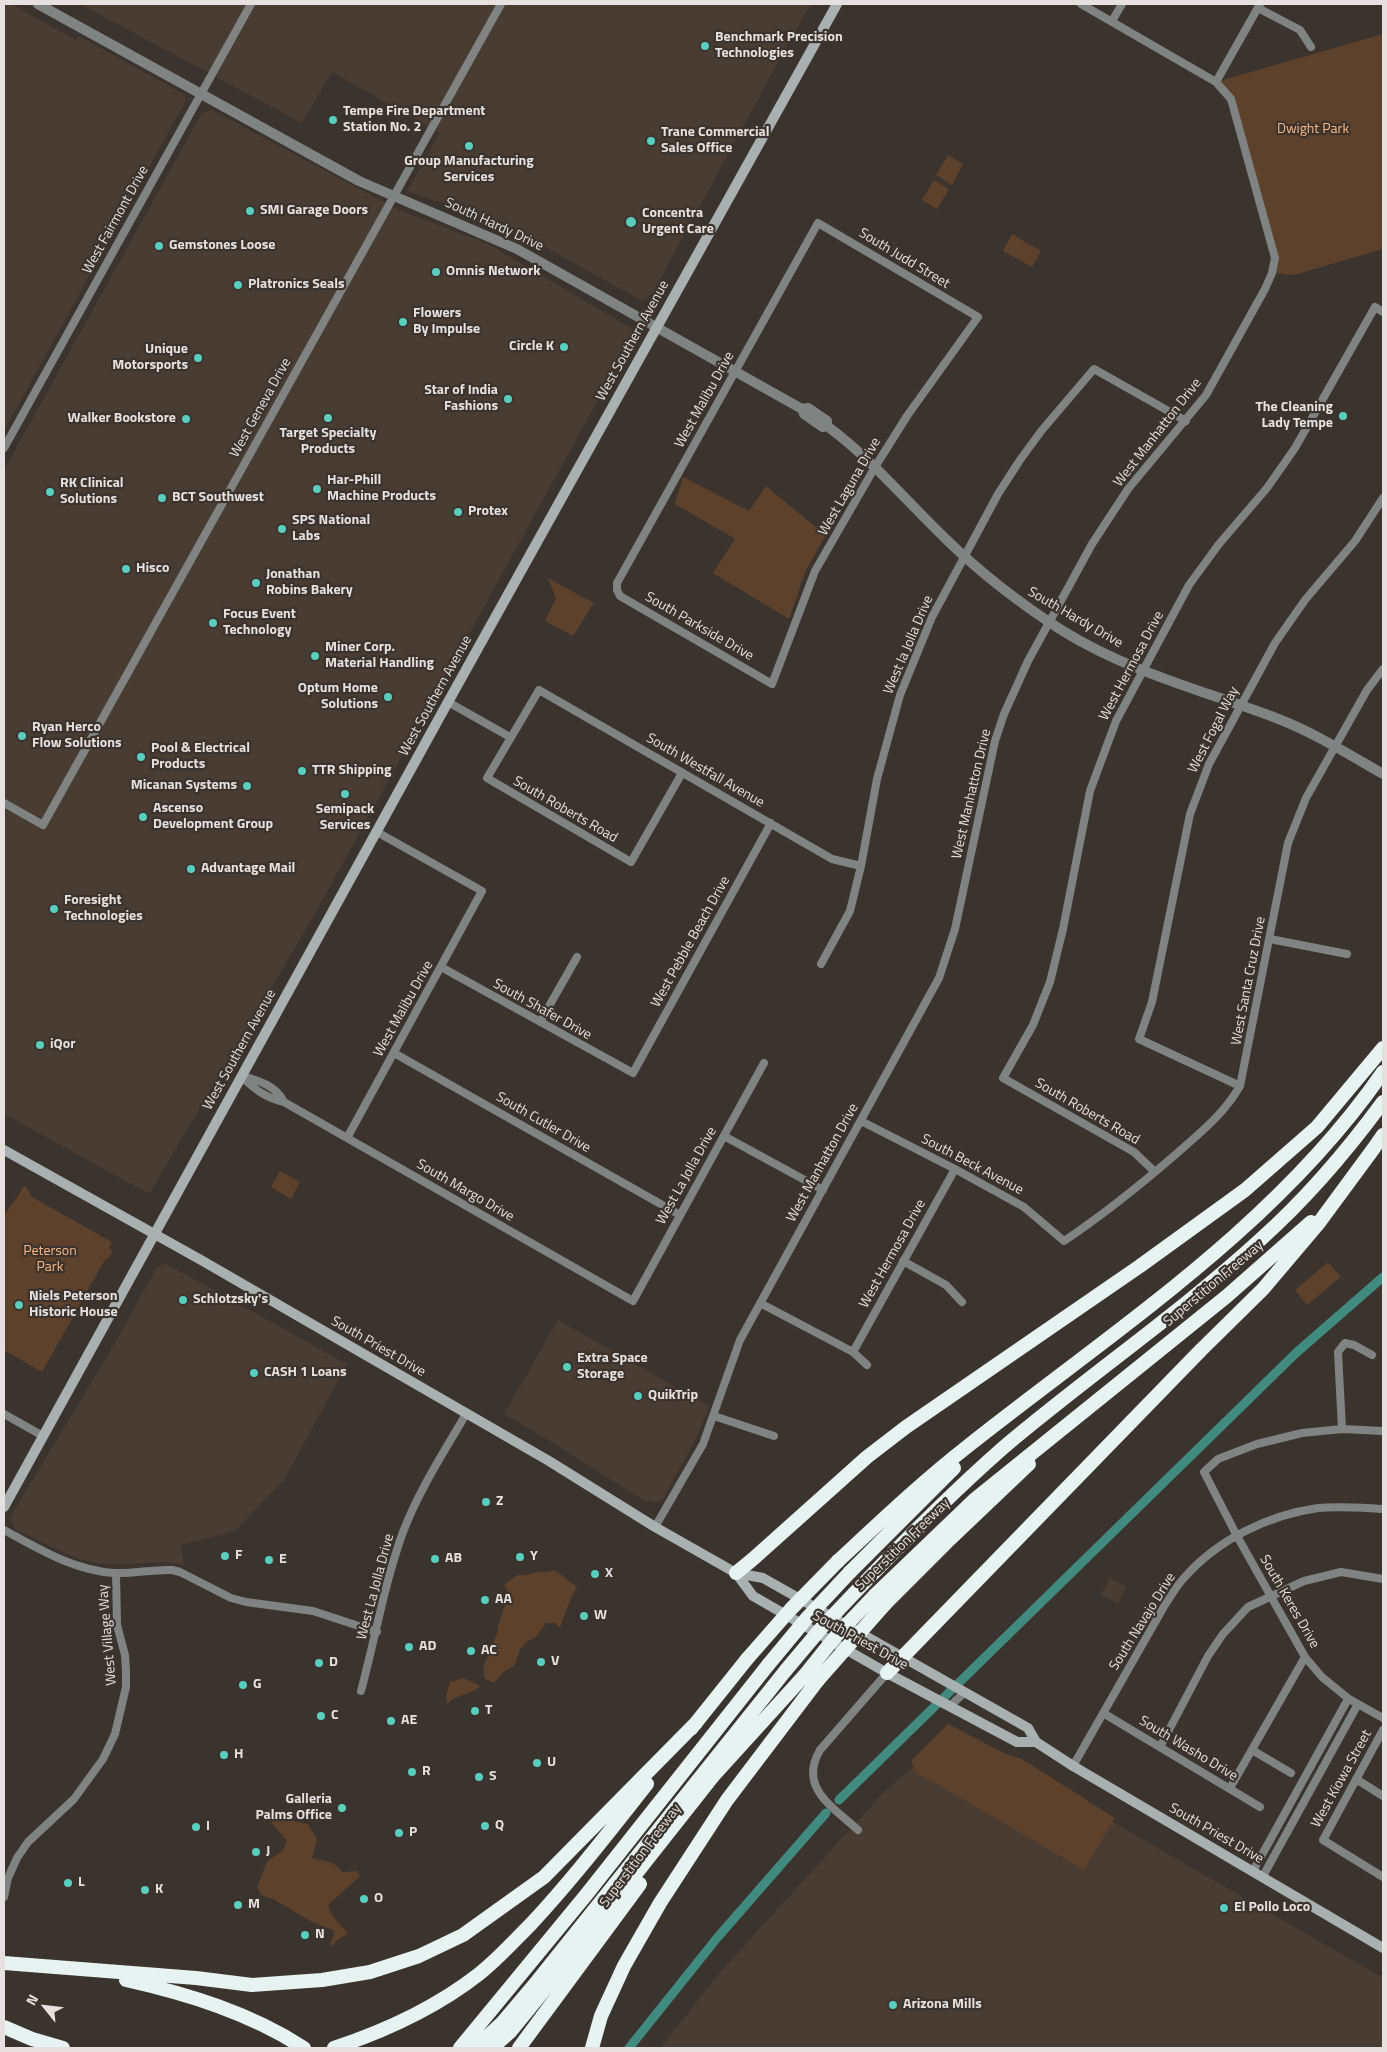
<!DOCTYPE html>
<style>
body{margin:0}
#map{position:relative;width:1387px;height:2052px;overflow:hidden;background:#3b332e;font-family:"Titillium Web",sans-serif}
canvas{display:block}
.frame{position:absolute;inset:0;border:5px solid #e6e1de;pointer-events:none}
.north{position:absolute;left:20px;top:1982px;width:50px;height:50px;-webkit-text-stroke:4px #3b332e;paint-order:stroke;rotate:299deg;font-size:14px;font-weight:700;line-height:20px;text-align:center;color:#e6e1de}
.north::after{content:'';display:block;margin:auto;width:18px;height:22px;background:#e6e1de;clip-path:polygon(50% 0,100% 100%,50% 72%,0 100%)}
</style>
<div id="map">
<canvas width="1387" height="2052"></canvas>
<div class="frame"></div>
<div class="north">N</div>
</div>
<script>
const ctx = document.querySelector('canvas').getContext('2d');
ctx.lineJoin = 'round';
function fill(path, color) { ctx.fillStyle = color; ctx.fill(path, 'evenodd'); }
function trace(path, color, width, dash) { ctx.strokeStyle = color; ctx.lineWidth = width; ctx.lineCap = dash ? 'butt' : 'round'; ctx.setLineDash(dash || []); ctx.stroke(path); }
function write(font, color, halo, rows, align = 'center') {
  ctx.font = font + ' "Titillium Web",sans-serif'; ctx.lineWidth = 4.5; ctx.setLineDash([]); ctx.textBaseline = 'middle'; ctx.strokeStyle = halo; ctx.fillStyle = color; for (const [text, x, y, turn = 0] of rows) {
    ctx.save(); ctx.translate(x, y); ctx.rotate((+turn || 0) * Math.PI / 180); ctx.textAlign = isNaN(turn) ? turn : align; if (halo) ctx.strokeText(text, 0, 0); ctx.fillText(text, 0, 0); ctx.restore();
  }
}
fill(new Path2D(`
 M4,4H11L76,40L79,36L182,93L185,97L186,100L4,431Z
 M80,4H810L652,294L645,300H641L501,223L407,191L440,133L332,72L302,123Z
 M212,110L399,210L488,244L636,331L316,912L149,1194L4,1114V470L202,113Z
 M165,1263L347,1364L284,1480L235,1531L181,1545L184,1565L166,1562L111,1565L91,1562L71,1556L15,1529L11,1521L12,1514L113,1346L157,1267Z
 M558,1320L709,1406L698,1435L663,1499L654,1502L643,1500L558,1446L504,1414Z
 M1110,1578L1127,1587L1118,1604L1101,1595Z
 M957,1732L1383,1978V2048H660L723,1969L883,1793L914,1766Z`), '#493c33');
fill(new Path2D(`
 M1383,34V249L1294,275L1272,273L1275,258L1231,99L1216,82Z
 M948,155L963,164L952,185L936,175Z
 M934,180L949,189L937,209L922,200Z
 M1012,234L1041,251L1032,267L1003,251Z
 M683,477L749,511L766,486L818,529L826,520L831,526L806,570L789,619L713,573L735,539L675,504Z
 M548,578L594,603L573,636L545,621L556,598Z
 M280,1171L300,1182L291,1199L271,1187Z
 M25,1185L32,1197L112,1242L109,1248L113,1250L108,1259L106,1258L42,1372L4,1350V1216Z
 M1328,1262L1341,1277L1307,1305L1295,1290Z
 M553,1570C563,1574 568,1582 577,1586C570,1600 565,1613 560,1628L555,1623H546L535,1638L526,1642L520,1650L514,1666L502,1673L494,1683L485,1679L483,1668L498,1631V1625L505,1604L507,1589L504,1585L517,1575C525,1576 529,1574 537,1572C543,1571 547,1573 553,1570Z
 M451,1678V1682L463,1678L481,1686C470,1695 457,1694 447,1704L446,1696Z
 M948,1724L1006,1754L1022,1759L1115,1818L1084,1870L932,1781L917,1774L911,1761Z
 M278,1818L308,1824L317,1839L312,1858C323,1861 336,1861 342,1872L357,1871L360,1876L328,1905L332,1915L348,1934L337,1940L333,1946L330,1944L334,1935L333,1930L312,1922L273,1899L261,1895L257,1887L267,1862L283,1850L287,1841L271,1822Z`), '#5d412b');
trace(new Path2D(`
 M839,1800L1296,1353L1383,1277
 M629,2048L717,1938L826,1813`), '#408a7f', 9);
trace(new Path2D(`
 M1258,8L1300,30L1311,47
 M1112,21L1122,4
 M1216,82L1260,4
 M818,223L978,317L907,416L875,467L815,571L772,684L620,596L617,590V583Z
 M4,448L251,4
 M448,702L510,737
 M682,773L631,862L487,778L539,690L832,859L861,866
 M4,803L43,825L501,4
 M1270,939L1347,954
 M821,964L850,911L861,866L877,779L900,695L932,617L998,494L1020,460L1042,430L1094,369L1186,421
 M441,967L633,1073L771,823
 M540,1022L577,957
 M394,1053L680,1215
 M241,1076C254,1089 266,1098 284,1102L633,1301L764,1063
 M243,1076C260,1081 276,1086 284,1102
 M1240,1086L1139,1039L1152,1002L1190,814L1209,764L1275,643L1305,600L1355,541L1383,498
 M861,1121L955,1169L1024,1207L1064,1241C1103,1215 1139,1186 1175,1155C1200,1133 1224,1114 1240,1086L1288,843L1306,798L1367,690L1383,669
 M724,1136L823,1190
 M347,1138L482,891L377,832
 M1155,1172L1134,1152L1003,1078L1033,1025L1050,982L1063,929L1090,791L1116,721L1189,585L1219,544L1267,488L1295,448L1375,307L1383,312
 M903,1261L946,1285L962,1302
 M760,1303L853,1352L867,1365
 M853,1352L955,1169
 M4,1414L43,1436
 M714,1416L774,1436
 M1342,1429L1338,1352L1345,1343L1354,1345L1372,1355
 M1383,1431L1342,1429L1302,1433L1257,1444L1218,1459L1204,1472L1237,1536L1305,1657L1322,1677L1349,1699L1383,1718
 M655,1527L703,1444L740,1340L939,978L955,929L995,741L1004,714L1028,661L1092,544L1128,489L1206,395L1265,289L1272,273L1275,258L1231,99L1216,82L1081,4
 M4,1530C39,1549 73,1570 114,1573C133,1574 153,1569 172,1570L180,1572L231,1598L246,1602L313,1611L377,1632
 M361,1691C375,1639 385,1581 403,1532C419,1490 444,1452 466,1414
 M950,1706L965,1692
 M1103,1713L1260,1807
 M1383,1730L1323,1840L1383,1877
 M1160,1747L1208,1656L1223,1634L1248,1607L1304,1581L1341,1572L1383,1579
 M1252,1750L1291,1773
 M1073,1766L1166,1603C1172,1595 1177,1585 1184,1578C1217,1540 1268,1515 1318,1508C1340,1506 1362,1508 1383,1509
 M1356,1779L1383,1796
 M1230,1788L1305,1657
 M858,1830C833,1807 798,1788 820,1750L887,1673
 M1253,1871L1348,1699
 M1263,1876L1358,1704
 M4,1897L8,1878L17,1858L28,1842L74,1799L103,1759L115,1734L126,1687V1671L125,1655L117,1625L116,1573`), '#7f8483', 8);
trace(new Path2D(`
 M38,4L359,181L517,249L802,409L808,408L827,421V426C872,459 907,502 947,540C983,575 1021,604 1063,631C1129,672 1205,691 1276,718C1313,732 1348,754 1383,774
 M802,409L804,414L823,427L827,426`), '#7f8483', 10);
trace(new Path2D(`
 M4,1150L201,1260L549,1461L655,1527L736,1573L763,1578L1028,1728L1036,1742L1073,1766L1383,1948
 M4,1507L448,702L837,4
 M736,1573L753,1596L887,1673L1017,1742H1036`), '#a9b1b0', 10);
trace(new Path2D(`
 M1369,1155L1383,1135
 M838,1561C880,1522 922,1482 968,1446C1113,1331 1276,1227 1383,1072
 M850,1572L954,1468
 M736,1573L753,1559L867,1457L906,1427L1140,1266L1245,1190L1317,1127L1383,1048
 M863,1584C908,1537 955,1490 1004,1447C1088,1376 1179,1314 1260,1240C1306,1199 1347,1151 1383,1102
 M875,1595L974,1500L1227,1296L1311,1222
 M885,1604L947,1542L1029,1464
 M887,1673L1201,1350L1263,1289L1318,1224L1374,1148
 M691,1729L747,1659
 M4,1963L196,1978L252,1985L322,1980L370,1972L419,1956L463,1935L544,1877L696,1723
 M126,1980C188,1994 250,2013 304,2048
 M4,2027L32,2039L63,2048
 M334,2048C385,2031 437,2007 479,1974C497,1960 514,1941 531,1924C572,1880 609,1832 647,1784
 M460,2048L586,1895L768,1665
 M475,2048L502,2023L534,1985L786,1670
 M492,2048L510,2032L541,1994L714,1775L804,1676
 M519,2048L640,1884
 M592,2048L601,2016L624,1966L660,1903L727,1800L818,1680`), '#e6f3f1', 14);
trace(new Path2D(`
 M747,1659L790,1610L838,1561
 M768,1665L807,1618L850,1572
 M786,1670L823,1626L863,1584
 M804,1676L836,1636L875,1595
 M818,1680L885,1604`), '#e6f3f1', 14);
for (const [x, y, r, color] of [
 [705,46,5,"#59cebe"],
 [333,120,5,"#59cebe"],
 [651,141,5,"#59cebe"],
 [469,146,5,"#59cebe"],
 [250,211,5,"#59cebe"],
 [631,222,6,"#59cebe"],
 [159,246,5,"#59cebe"],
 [436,272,5,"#59cebe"],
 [238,285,5,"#59cebe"],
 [403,322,5,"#59cebe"],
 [564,347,5,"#59cebe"],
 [198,358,5,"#59cebe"],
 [508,399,5,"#59cebe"],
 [1343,416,5,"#59cebe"],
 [328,418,5,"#59cebe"],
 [186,419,5,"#59cebe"],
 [317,489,5,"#59cebe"],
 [50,492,5,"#59cebe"],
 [162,498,5,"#59cebe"],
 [458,512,5,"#59cebe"],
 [282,529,5,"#59cebe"],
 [126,569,5,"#59cebe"],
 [256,583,5,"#59cebe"],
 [213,623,5,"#59cebe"],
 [315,656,5,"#59cebe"],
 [388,697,5,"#59cebe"],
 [22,736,5,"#59cebe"],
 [141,757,5,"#59cebe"],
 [302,771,5,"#59cebe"],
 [247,786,5,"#59cebe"],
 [345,794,5,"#59cebe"],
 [143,817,5,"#59cebe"],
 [191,869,5,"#59cebe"],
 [54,909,5,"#59cebe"],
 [40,1045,5,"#59cebe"],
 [183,1300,5,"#59cebe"],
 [19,1305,5,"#59cebe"],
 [567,1367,5,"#59cebe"],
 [254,1373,5,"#59cebe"],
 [638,1396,5,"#59cebe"],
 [486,1502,5,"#59cebe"],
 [225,1556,5,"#59cebe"],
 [520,1557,5,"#59cebe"],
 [435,1559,5,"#59cebe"],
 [269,1560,5,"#59cebe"],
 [595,1574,5,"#59cebe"],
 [485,1600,5,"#59cebe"],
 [584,1616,5,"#59cebe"],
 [409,1647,5,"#59cebe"],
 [471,1651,5,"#59cebe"],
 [541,1662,5,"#59cebe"],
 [319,1663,5,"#59cebe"],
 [243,1685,5,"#59cebe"],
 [475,1711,5,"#59cebe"],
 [321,1716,5,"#59cebe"],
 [391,1721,5,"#59cebe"],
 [224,1755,5,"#59cebe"],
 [537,1763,5,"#59cebe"],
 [412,1772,5,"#59cebe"],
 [479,1777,5,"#59cebe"],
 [342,1808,5,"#59cebe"],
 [485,1826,5,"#59cebe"],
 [196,1827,5,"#59cebe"],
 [399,1833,5,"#59cebe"],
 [256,1852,5,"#59cebe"],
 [68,1883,5,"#59cebe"],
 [145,1890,5,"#59cebe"],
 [364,1899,5,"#59cebe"],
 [238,1905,5,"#59cebe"],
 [1224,1908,5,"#59cebe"],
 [305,1935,5,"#59cebe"],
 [893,2005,5,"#59cebe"]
]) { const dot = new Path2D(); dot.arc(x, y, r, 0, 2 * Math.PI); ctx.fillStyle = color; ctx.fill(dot); trace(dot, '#3b332e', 2); }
write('bold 14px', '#e6e1de', '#3b332e', [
 ["Benchmark Precision",715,38],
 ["Technologies",715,54],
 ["Tempe Fire Department",343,112],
 ["Station No. 2",343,128],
 ["Trane Commercial",661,133],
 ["Sales Office",661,149],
 ["Group Manufacturing",469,162,"center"],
 ["Services",469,178,"center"],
 ["SMI Garage Doors",260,211],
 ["Concentra",642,214],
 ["Urgent Care",642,230],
 ["Gemstones Loose",169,246],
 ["Omnis Network",446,272],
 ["Platronics Seals",248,285],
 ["Flowers",413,314],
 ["By Impulse",413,330],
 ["Circle K",554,347,"right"],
 ["Unique",188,350,"right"],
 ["Motorsports",188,366,"right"],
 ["Star of India",498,391,"right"],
 ["Fashions",498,407,"right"],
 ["The Cleaning",1333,408,"right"],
 ["Lady Tempe",1333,424,"right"],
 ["Walker Bookstore",176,419,"right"],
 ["Target Specialty",328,434,"center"],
 ["Products",328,450,"center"],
 ["Har-Phill",327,481],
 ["Machine Products",327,497],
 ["RK Clinical",60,484],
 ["Solutions",60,500],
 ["BCT Southwest",172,498],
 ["Protex",468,512],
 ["SPS National",292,521],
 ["Labs",292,537],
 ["Hisco",136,569],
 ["Jonathan",266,575],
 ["Robins Bakery",266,591],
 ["Focus Event",223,615],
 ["Technology",223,631],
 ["Miner Corp.",325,648],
 ["Material Handling",325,664],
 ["Optum Home",378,689,"right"],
 ["Solutions",378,705,"right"],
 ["Ryan Herco",32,728],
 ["Flow Solutions",32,744],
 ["Pool & Electrical",151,749],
 ["Products",151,765],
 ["TTR Shipping",312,771],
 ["Micanan Systems",237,786,"right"],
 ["Ascenso",153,809],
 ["Development Group",153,825],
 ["Semipack",345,810,"center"],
 ["Services",345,826,"center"],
 ["Advantage Mail",201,869],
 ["Foresight",64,901],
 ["Technologies",64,917],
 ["iQor",50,1045],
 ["Niels Peterson",29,1297],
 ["Historic House",29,1313],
 ["Schlotzsky's",193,1300],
 ["Extra Space",577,1359],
 ["Storage",577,1375],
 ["CASH 1 Loans",264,1373],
 ["QuikTrip",648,1396],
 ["Z",496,1502],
 ["F",235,1556],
 ["Y",530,1557],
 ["AB",445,1559],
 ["E",279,1560],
 ["X",605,1574],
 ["AA",495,1600],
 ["W",594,1616],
 ["AD",419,1647],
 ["AC",481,1651],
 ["V",551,1662],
 ["D",329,1663],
 ["G",253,1685],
 ["T",485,1711],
 ["C",331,1716],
 ["AE",401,1721],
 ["H",234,1755],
 ["U",547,1763],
 ["R",422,1772],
 ["S",489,1777],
 ["Galleria",332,1800,"right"],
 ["Palms Office",332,1816,"right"],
 ["Q",495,1826],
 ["I",206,1827],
 ["P",409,1833],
 ["J",266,1852],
 ["L",78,1883],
 ["K",155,1890],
 ["O",374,1899],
 ["M",248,1905],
 ["El Pollo Loco",1234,1908],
 ["N",315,1935],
 ["Arizona Mills",903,2005]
], 'left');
write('14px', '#fbb682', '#3b332e', [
 ["Dwight Park",1313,130],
 ["Peterson",50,1252],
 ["Park",50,1268]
]);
write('14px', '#e6e1de', '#3b332e', [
 ["West Fairmont Drive",116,220,-61],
 ["South Hardy Drive",494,225,25],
 ["South Judd Street",904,259,31],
 ["West Southern Avenue",633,341,-61],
 ["West Malibu Drive",705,400,-61],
 ["West Geneva Drive",261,408,-61],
 ["West Manhatton Drive",1158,433,-52],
 ["West Laguna Drive",850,487,-60],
 ["South Hardy Drive",1075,618,30],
 ["South Parkside Drive",699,627,30],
 ["West la Jolla Drive",909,645,-67],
 ["West Hermosa Drive",1132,666,-62],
 ["West Southern Avenue",436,696,-61],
 ["West Fogal Way",1214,730,-63],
 ["South Westfall Avenue",705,771,30],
 ["West Manhatton Drive",972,794,-77],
 ["South Roberts Road",565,810,30],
 ["West Pebble Beach Drive",691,942,-61],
 ["West Santa Cruz Drive",1249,981,-79],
 ["West Malibu Drive",404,1009,-61],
 ["South Shafer Drive",542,1010,29],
 ["West Southern Avenue",240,1050,-61],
 ["South Roberts Road",1087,1112,30],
 ["South Cutler Drive",543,1123,30],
 ["West Manhatton Drive",823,1163,-61],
 ["South Beck Avenue",972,1165,28],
 ["West La Jolla Drive",687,1176,-61],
 ["South Margo Drive",465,1191,30],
 ["West Hermosa Drive",893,1254,-61],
 ["Superstition Freeway",1214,1284,-40],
 ["South Priest Drive",378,1347,30],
 ["Superstition Freeway",903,1545,-44],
 ["West La Jolla Drive",376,1587,-75],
 ["South Keres Drive",1289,1602,60],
 ["South Navajo Drive",1143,1622,-58],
 ["West Village Way",108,1635,-95],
 ["South Priest Drive",860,1641,29],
 ["South Washo Drive",1188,1749,31],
 ["West Kiowa Street",1342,1779,-61],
 ["South Priest Drive",1216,1834,30],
 ["Superstition Freeway",641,1856,-53]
]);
</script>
